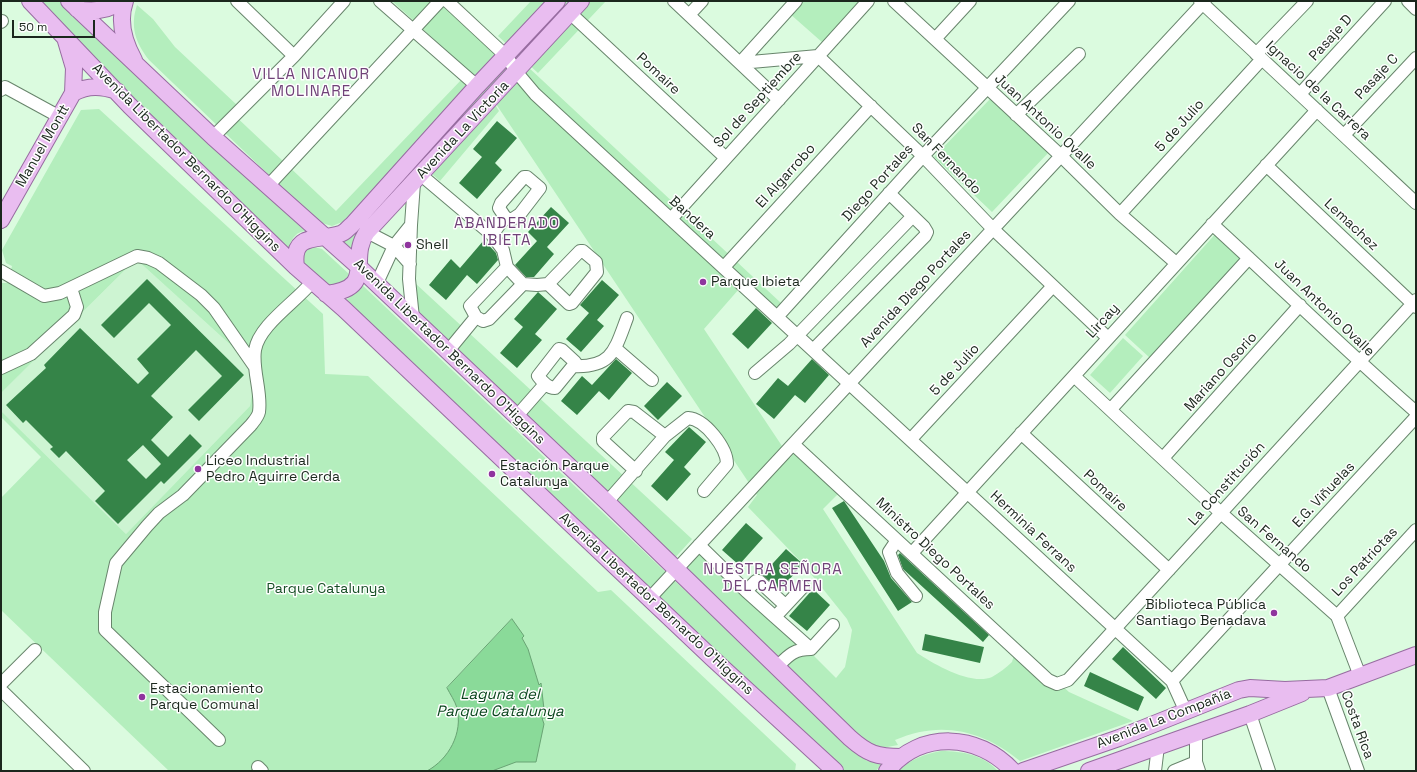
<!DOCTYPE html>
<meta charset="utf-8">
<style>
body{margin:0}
#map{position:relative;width:1417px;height:772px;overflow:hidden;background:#dbfbdf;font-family:"Space Grotesk",sans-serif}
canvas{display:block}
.frame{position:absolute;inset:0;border:2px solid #1b271d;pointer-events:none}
.scale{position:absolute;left:12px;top:20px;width:83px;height:18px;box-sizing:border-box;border:2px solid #1b271d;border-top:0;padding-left:5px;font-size:12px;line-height:14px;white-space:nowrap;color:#1b271d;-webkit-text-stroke:3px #fefefe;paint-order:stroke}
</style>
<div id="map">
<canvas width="1417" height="772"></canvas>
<div class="frame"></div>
<div class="scale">50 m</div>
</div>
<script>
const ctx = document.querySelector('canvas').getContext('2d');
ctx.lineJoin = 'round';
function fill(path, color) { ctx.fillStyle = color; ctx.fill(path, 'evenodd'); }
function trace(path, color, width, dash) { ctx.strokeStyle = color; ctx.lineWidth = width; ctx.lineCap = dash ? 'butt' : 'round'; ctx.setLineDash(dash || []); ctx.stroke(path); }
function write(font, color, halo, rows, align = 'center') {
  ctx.font = font + ' "Space Grotesk",sans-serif'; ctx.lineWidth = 3; ctx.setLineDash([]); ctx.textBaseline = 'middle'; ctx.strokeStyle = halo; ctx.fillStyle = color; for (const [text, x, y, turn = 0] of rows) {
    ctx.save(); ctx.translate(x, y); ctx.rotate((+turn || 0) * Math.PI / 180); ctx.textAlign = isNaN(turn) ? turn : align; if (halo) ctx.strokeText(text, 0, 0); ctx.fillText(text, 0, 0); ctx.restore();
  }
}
fill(new Path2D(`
 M136,259L256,368L250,406L126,534L1,411V393Z`), '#cdf4d2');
fill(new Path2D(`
 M37,1H62L306,231C296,231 289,241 289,251L194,164Z
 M392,1H447L507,49L479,80Z
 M531,1H606L538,73L498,36Z
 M800,1H861L823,43L789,13Z
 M137,5L153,19L175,47L237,105L231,112L336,211L462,79L476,91L513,52L523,60L489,95L499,111L440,181L423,166L354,254L335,237L345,221L332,226L318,222L149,60C135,42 130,26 137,5Z
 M527,66L781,303L777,310L746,281L704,329L790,458L799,448L844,488L823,509L917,653C934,664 971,686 992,677C999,673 1006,668 1012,662L1017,645L1069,692L1133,721L1020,761C983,730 940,720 895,740L898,745L882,748L865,742L683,571L705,547L836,678L845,667L850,642L852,630L847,619L803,564L748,507L757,495L494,101Z
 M991,98L1049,152L992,212L934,157Z
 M99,109L323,314L325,374L368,376L598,592L611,590L796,764L795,771H169L1,610V498L41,457L1,417V411L126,534L250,406L256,368L136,259L1,393V283H7L12,266L6,263L2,250L81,110Z
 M1218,231L1244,258L1150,358L1125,335Z
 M314,247L322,249L349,274L350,278L333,289L304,264L302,258L307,248Z
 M359,282L859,755L867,761L882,763L876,771H843L342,302C351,298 357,292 359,282Z
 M415,283L692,539L673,560L414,310Z
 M1123,338L1143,356L1110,393L1090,375Z
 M941,751C962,751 984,755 998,771H899C910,759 925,754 941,751Z`), '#b4eebd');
const water = new Path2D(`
 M512,619L524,636L522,638L528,649L539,685L541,683L545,718H542L544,724L536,762H516L492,771H427C449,759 463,733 457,708C455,701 450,694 447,688Z`);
fill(water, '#8ada99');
trace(water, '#69a474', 1);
fill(new Path2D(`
 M497,121L517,138L495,163L502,170L477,199L459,183L482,157L473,149Z
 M551,207L569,223L547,247L554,254L534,277H526L515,265L537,241L528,232Z
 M484,240L496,253L498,260L477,284L467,275L446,300L429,285L451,259L460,268Z
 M147,279L244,375L199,421L188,410L222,376L196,350L151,396L173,417L151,440L168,457L190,434L202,446L164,484L161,481L118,524L95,501L105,491L66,451L59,458L50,449L53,447L26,420L23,423L6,405L46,368L44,365L80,328L138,384L149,373L137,359L171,325L149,303L114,338L101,325ZM143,445L161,464L146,479L127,460Z
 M602,280L619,295L597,320L604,326L581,352L566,339L589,313L580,305Z
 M538,292L557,309L535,334L542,340L517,368L500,353L523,327L514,319Z
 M756,308L772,323L748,349L732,334Z
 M616,359L632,373L609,400L599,391L577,415L561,401L582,376L592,385Z
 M812,359L829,375L805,403L795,395L774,419L756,404L778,378L788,386Z
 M667,382L682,396L658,420L644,406Z
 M689,427L706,442L684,467L691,474L667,501L651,486L674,460L665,452Z
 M844,501L884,561L891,578L912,602L898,611L832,508Z
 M746,523L763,538L739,565L722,550Z
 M786,549L803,564L780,590L762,575Z
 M900,553L989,635L983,642L903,569L898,555Z
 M813,589L830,605L807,631L789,616Z
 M925,634L984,647L980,663L922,650Z
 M1123,647L1166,688L1156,699L1112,659Z
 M1090,672L1144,697L1138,711L1084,686Z`), '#358448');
const minor = new Path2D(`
 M237,1L294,56
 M380,1L477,86
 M447,1L506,56L519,75L535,94L1172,681L1186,712
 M674,1L779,100
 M894,1L1060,155L1120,214L1176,263
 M1200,1L1416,203
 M1408,1L1416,9
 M570,13L726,158
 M689,15L702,1
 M1,22L2,21
 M935,39L970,1
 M1256,54L1307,1
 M740,63L818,56L923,156L993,229L1108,338
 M740,63L796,1
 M1,90L5,87L60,117
 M1300,94L1385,1
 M1016,115L1079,54
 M1344,135L1416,58
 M213,137L294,56L344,1
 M1266,165L1416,307
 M421,175L492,235
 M524,177H527L540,188L520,214L511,220L505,217L499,208L501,203Z
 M268,186L440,1
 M1120,214L1262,59
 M505,217L492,235L503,250L507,267
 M671,219L868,1
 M1212,224C1280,286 1346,351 1416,412
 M411,225L409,279L413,318
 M367,232L394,246L411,225L414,183
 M507,267L523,284L489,319L483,321L476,317L470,306Z
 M724,267L871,106
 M1,271L44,296L60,293L137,256L148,258L159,263L201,295L214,308L255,367
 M377,283L394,246L410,264
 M523,284L537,285L548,284L580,251H583L596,262L597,272L572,303L569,304L548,284
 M777,317L923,156L1069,1
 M615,348L652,380
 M559,349L562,350L575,362L573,366L555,388C547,388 542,381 538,376Z
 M814,349L925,236L927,232L924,227L889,193
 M448,351L476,317
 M573,366C612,368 615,350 627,318
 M1,368L31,354L74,315L77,307L71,288
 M755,373L789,344L912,217
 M1074,376L1221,513L1337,616L1360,676
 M1111,409L1249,258
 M516,417L545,384
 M1021,433L1169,570
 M665,436L688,418C705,419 727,448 727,464L704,491
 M911,439L1053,286
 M793,444L1048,680L1057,684L1068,680L1416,300
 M1163,458L1300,305
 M607,502L665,436L634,412L628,411L603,437V441L636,471
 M897,540L889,552L897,573L916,596
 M699,545L746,591
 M912,553L1317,110
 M803,587L775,617L811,649
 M649,599L1205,1
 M1337,616L1416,530
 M775,617L746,591L756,581H759L785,605
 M776,668C788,656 793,649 811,649L833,625
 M1172,681L1416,417
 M1,684L35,650
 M1328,688L1358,771
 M1,690L84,771
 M1250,714L1269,771
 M1196,733V762L1199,771
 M219,740L105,630V612L116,563L147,526L159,513L183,495L251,425C254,421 258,417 259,412C262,392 252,370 255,350C259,325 296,302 312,282
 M258,767L262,771
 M1155,771L1158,746
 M1174,771L1196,762`);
const major = new Path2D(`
 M30,1L130,106L296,267L344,309L712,658L835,771
 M69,1L213,137L359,267L607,502L850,738C868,754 877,757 901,757
 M125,1C118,21 124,42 134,60
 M77,9C93,12 108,11 122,1
 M73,93C89,85 101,86 117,91
 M1,220L73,93L74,68L66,41
 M296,267C291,232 318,241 340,234C345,233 348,228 352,225L477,86L557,1
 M326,294C378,288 347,259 367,232L581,1
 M887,771C921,730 978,733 1013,771
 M1023,771L1119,738L1239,690L1250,688L1285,690L1328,688L1416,655
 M1089,771L1250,714L1302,693`);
trace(minor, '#68856c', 14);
trace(major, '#976ca0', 18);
trace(minor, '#fff', 12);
trace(major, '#e9bdf0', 16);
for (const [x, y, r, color] of [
 [408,245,4,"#8f349e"],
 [703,282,4,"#8f349e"],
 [198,469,4,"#8f349e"],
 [492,474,4,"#8f349e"],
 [1274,613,4,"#8f349e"],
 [142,697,4,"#8f349e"]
]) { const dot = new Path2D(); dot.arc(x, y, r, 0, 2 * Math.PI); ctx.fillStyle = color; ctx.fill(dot); trace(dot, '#fefefe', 1.5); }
write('14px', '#1b271d', '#fefefe', [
 ["Pasaje D",1331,38,-48],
 ["Pomaire",658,74,43],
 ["Pasaje C",1377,77,-47],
 ["Ignacio de la Carrera",1318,91,43],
 ["Sol de Septiembre",758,100,-48],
 ["Juan Antonio Ovalle",1045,122,43],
 ["5 de Julio",1180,126,-48],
 ["Avenida La Victoria",463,130,-47],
 ["Manuel Montt",43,146,-60],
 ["Avenida Libertador Bernardo O'Higgins",186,158,45],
 ["San Fernando",946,159,46],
 ["El Algarrobo",786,176,-48],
 ["Diego Portales",878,183,-48],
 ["Bandera",692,218,42],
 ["Lemachez",1351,225,43],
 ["Avenida Diego Portales",916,289,-47],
 ["Juan Antonio Ovalle",1324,308,44],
 ["Lircay",1103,321,-48],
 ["Avenida Libertador Bernardo O'Higgins",449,352,44],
 ["5 de Julio",955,370,-47],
 ["Mariano Osorio",1221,372,-48],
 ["La Constitución",1227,484,-48],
 ["Pomaire",1105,491,43],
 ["E.G. Viñuelas",1324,495,-47],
 ["Herminia Ferrans",1033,532,43],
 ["San Fernando",1274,540,41],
 ["Ministro Diego Portales",935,554,43],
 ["Los Patriotas",1365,562,-47],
 ["Avenida Libertador Bernardo O'Higgins",656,604,43],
 ["Avenida La Compañía",1164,719,-21],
 ["Costa Rica",1357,725,70]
]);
write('14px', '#1b271d', '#fefefe', [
 ["Shell",416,245],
 ["Parque Ibieta",711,282],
 ["Liceo Industrial",206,461],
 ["Pedro Aguirre Cerda",206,477],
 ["Estación Parque",500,466],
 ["Catalunya",500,482],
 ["Biblioteca Pública",1266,605,"right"],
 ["Santiago Benadava",1266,621,"right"],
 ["Estacionamiento",150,689],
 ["Parque Comunal",150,705]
], 'left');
write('14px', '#164e25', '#fefefe', [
 ["Parque Catalunya",326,589]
]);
ctx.letterSpacing = '1px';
write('15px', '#704278', '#fefefe', [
 ["VILLA NICANOR",311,75],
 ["MOLINARE",311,92],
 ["ABANDERADO",507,224],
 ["IBIETA",507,241],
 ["NUESTRA SEÑORA",773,570],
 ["DEL CARMEN",773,587]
]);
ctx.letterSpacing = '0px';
write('italic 15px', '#0b461e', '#fefefe', [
 ["Laguna del",500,695],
 ["Parque Catalunya",500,712]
]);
</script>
